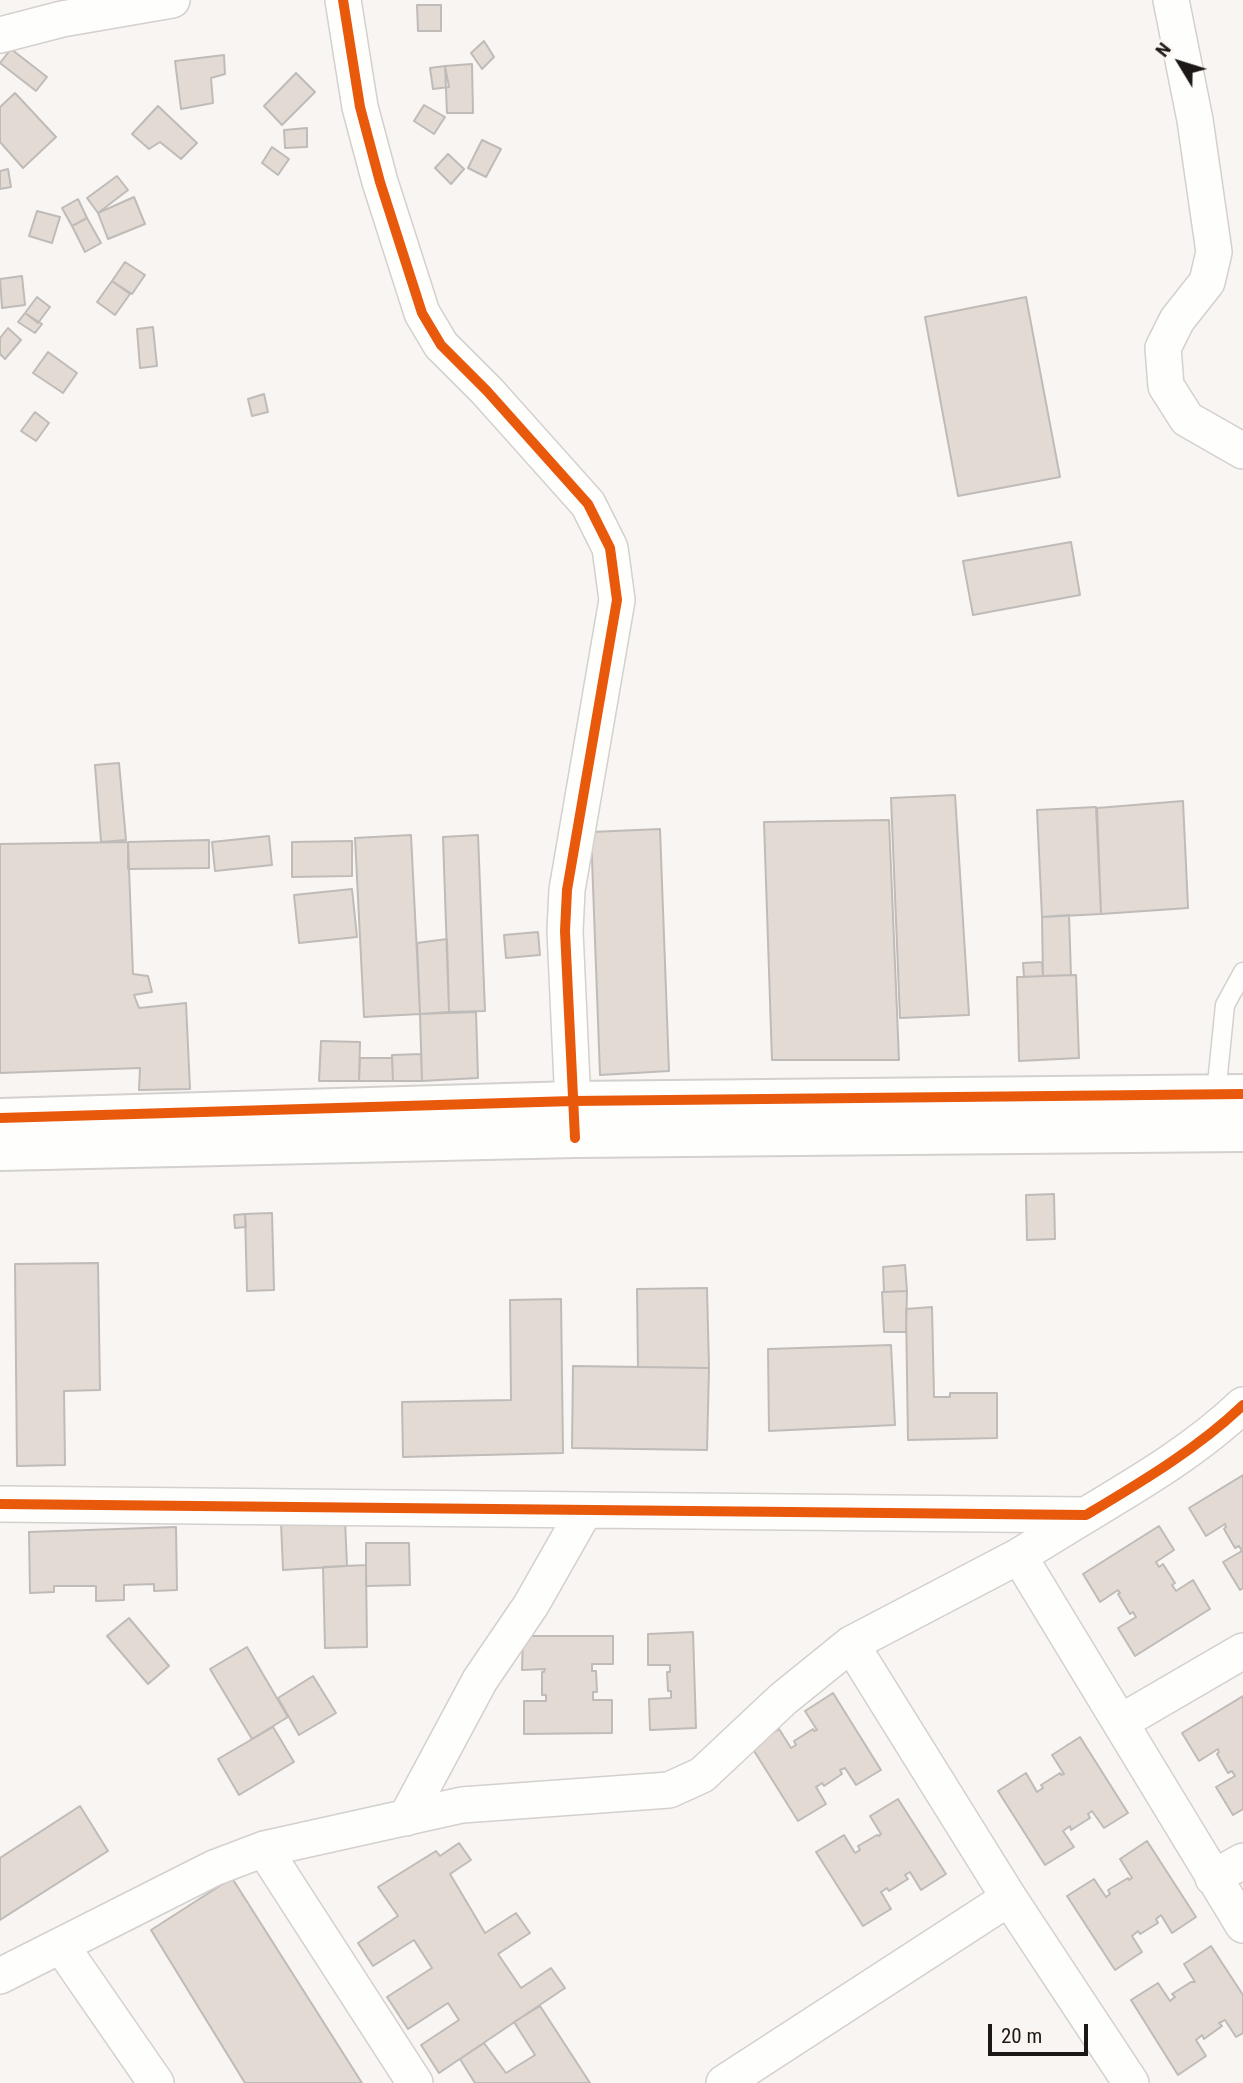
<!DOCTYPE html>
<style>
body{margin:0}
#map{position:relative;width:1243px;height:2083px;overflow:hidden;background:#f9f5f2;font-family:"Roboto Condensed",sans-serif}
canvas{display:block}
.north{position:absolute;left:1145px;top:28px;width:70px;height:70px;-webkit-text-stroke:5px #fcf4ef;paint-order:stroke;rotate:308deg;font-size:19px;font-weight:700;line-height:28px;text-align:center;color:#1b1817}
.north::after{content:'';display:block;margin:auto;width:24px;height:32px;background:#1b1817;clip-path:polygon(50% 0,100% 100%,50% 72%,0 100%)}
.scale{position:absolute;left:988px;top:2024px;width:100px;height:32px;box-sizing:border-box;border:4px solid #1b1817;border-top:0;padding-left:9px;font-size:21px;line-height:24px;white-space:nowrap;color:#1b1817;-webkit-text-stroke:5px #fcf4ef;paint-order:stroke}
</style>
<div id="map">
<canvas width="1243" height="2083"></canvas>
<div class="north">N</div>
<div class="scale">20 m</div>
</div>
<script>
const ctx = document.querySelector('canvas').getContext('2d');
ctx.lineJoin = 'round';
function fill(path, color) { ctx.fillStyle = color; ctx.fill(path, 'evenodd'); }
function trace(path, color, width, dash) { ctx.strokeStyle = color; ctx.lineWidth = width; ctx.lineCap = dash ? 'butt' : 'round'; ctx.setLineDash(dash || []); ctx.stroke(path); }
const building = new Path2D(`
 M417,5H441V31H418Z
 M484,41L494,57L482,69L471,53Z
 M11,49L47,77L36,91L0,63Z
 M224,55L225,74L211,78L213,103L181,109L175,61Z
 M472,64L473,113H447L445,66Z
 M445,66L449,87L433,89L430,68Z
 M296,73L315,92L282,125L264,106Z
 M15,93L56,137L23,168L0,142V107Z
 M424,105L445,117L434,134L414,121Z
 M158,106L197,143L181,159L160,142L149,149L132,134Z
 M307,128V147L285,148L284,130Z
 M482,140L501,149L486,177L468,168Z
 M272,147L289,159L278,175L262,163Z
 M448,154L464,169L451,184L435,168Z
 M8,169L11,187L0,189V171Z
 M117,176L128,190L98,213L87,198Z
 M134,197L145,224L108,239L98,213Z
 M78,199L87,218L72,226L62,208Z
 M37,211L60,217L52,243L29,236Z
 M87,218L101,243L85,252L72,226Z
 M125,262L145,275L132,294L112,281Z
 M22,276L25,305L2,308L0,279Z
 M112,281L130,294L115,315L97,302Z
 M37,297L50,307L38,323L25,313Z
 M1026,297L1060,477L958,496L925,317Z
 M25,313L42,324L35,333L18,322Z
 M153,327L157,366L140,368L137,329Z
 M8,328L21,340L5,359L0,354V338Z
 M48,352L77,373L63,393L33,373Z
 M264,394L268,412L252,416L248,399Z
 M35,412L49,423L36,441L21,431Z
 M1071,542L1080,595L973,615L963,561Z
 M119,763L126,840L101,842L95,765Z
 M955,795L969,1015L900,1018L891,798Z
 M1183,801L1188,908L1101,914L1097,808Z
 M1096,807L1101,914L1042,917L1037,810Z
 M889,820L899,1060H772L764,822Z
 M660,829L669,1071L600,1075L591,832Z
 M411,835L420,1014L364,1017L355,838Z
 M478,835L485,1011L449,1012L443,837Z
 M269,836L272,865L215,871L212,842Z
 M209,840V868L128,869V842Z
 M352,841V876L292,877V842Z
 M128,842L133,974L148,976L152,992L134,995L139,1008L186,1003L190,1089L139,1090L140,1068L0,1073V844Z
 M352,889L357,937L299,943L294,895Z
 M1069,915L1071,975L1043,976L1042,917Z
 M538,932L540,955L506,958L504,935Z
 M447,939L449,1012L420,1014L417,943Z
 M1042,962L1043,976L1024,977L1023,963Z
 M1076,975L1079,1058L1019,1061L1017,977Z
 M476,1012L478,1078L422,1081L420,1014Z
 M321,1041L360,1042L359,1081H319Z
 M421,1054L422,1081H393L392,1055Z
 M360,1058H392L393,1081H359Z
 M1054,1194L1055,1239L1027,1240L1026,1195Z
 M272,1213L274,1290L247,1291L245,1214Z
 M245,1214L246,1227L235,1228L234,1215Z
 M98,1263L100,1390L64,1391L65,1465L17,1466L15,1264Z
 M905,1265L907,1291L884,1292L883,1267Z
 M707,1288L709,1368L638,1367L637,1289Z
 M907,1291L906,1332H884L882,1292Z
 M561,1299L563,1453L403,1457L402,1402L511,1400L510,1300Z
 M932,1307L934,1397H950V1393H997V1438L908,1440L906,1309Z
 M891,1345L895,1425L769,1431L768,1349Z
 M573,1366L709,1368L707,1450L572,1448Z
 M1243,1475V1588L1240,1590L1223,1562L1242,1551L1239,1546L1235,1548L1224,1529L1226,1527L1225,1524L1206,1536L1189,1508Z
 M345,1520L347,1566L283,1570L281,1523Z
 M1159,1526L1174,1550L1156,1562L1159,1567L1163,1564L1175,1583L1172,1585L1176,1591L1193,1580L1210,1609L1135,1656L1118,1628L1136,1617L1133,1612L1130,1614L1118,1594L1120,1593L1118,1590L1100,1602L1083,1574Z
 M176,1527L177,1590L154,1591V1584L124,1585V1600L96,1601V1586H54V1592L30,1593L29,1532Z
 M366,1543H409L410,1585L366,1586Z
 M366,1565L367,1647L325,1648L323,1567Z
 M129,1618L169,1666L148,1684L107,1636Z
 M693,1632L696,1728L650,1730L649,1699L671,1698V1691H668L667,1672H670V1665H648V1634Z
 M523,1636H613V1664H592V1671H596L597,1692H593V1700H612V1733L524,1734V1701H546V1695H542V1672H544L545,1669L522,1670Z
 M247,1647L288,1717L252,1739L210,1669Z
 M313,1676L336,1713L299,1735L278,1698Z
 M833,1693L881,1770L856,1785L845,1768L840,1770L842,1774L824,1786L822,1783L816,1787L826,1804L798,1821L751,1746L779,1729L791,1748L796,1745L794,1741L813,1729L814,1731L817,1730L805,1711Z
 M1243,1696V1809L1233,1815L1216,1787L1235,1776L1232,1771L1228,1773L1217,1754L1219,1752L1218,1749L1199,1761L1182,1733Z
 M273,1727L294,1762L239,1795L218,1759Z
 M1080,1737L1128,1813L1104,1828L1092,1811L1088,1814L1090,1818L1071,1830L1070,1826L1063,1831L1074,1847L1045,1865L998,1791L1026,1773L1037,1792L1043,1788L1041,1785L1060,1773L1061,1775L1064,1774L1052,1755Z
 M898,1799L946,1874L921,1890L910,1872L905,1875L908,1879L889,1891L887,1888L881,1892L891,1909L863,1926L816,1852L844,1835L855,1853L860,1850L858,1846L877,1835L879,1836L881,1834L870,1816Z
 M80,1806L108,1851L0,1920V1858Z
 M1147,1841L1196,1917L1172,1933L1161,1915L1156,1919L1158,1923L1140,1934L1138,1931L1132,1936L1142,1952L1115,1970L1067,1896L1094,1879L1106,1897L1110,1894L1108,1890L1128,1878L1129,1880L1132,1878L1120,1859Z
 M459,1843L471,1860L450,1874L485,1933L516,1913L530,1933L498,1954L521,1988L551,1968L565,1988L439,2073L421,2045L459,2020L448,2003L408,2029L387,1997L432,1968L414,1940L373,1966L358,1943L398,1916L378,1887L436,1851L440,1856Z
 M232,1878L362,2083H245L151,1930Z
 M1211,1946L1243,1995V2033L1236,2037L1225,2020L1219,2023L1222,2026L1204,2039L1202,2035L1196,2040L1206,2056L1178,2075L1131,2000L1158,1983L1170,2001L1175,1997L1172,1994L1191,1982H1195L1184,1964Z
 M540,2006L590,2083H475L460,2059L484,2043L506,2073L535,2055L514,2022Z`);
fill(building, '#e3dad3');
trace(building, '#bebbb9', 2);
const lane = new Path2D(`
 M1216,1094L1225,1005L1243,972`);
const street = new Path2D(`
 M343,0L360,107L380,182L422,313L441,345L487,391L588,504L610,548L617,600L567,890L565,931L574,1127
 M1171,0L1195,120L1214,252L1207,282L1177,320L1163,348L1166,386L1187,419L1243,451
 M0,35L62,19L172,0
 M0,1504L1086,1515C1141,1482 1197,1449 1243,1405
 M1019,1556L1243,1925
 M851,1644L1009,1898L1131,2083
 M1121,1722L1243,1651
 M406,1818L480,1680L531,1605L585,1510
 M264,1849L415,2083
 M1213,1878L1243,1861
 M62,1947L156,2083
 M0,1976L214,1868L264,1849L462,1805L669,1790L702,1775L783,1699L851,1644L1019,1556L1086,1515
 M724,2083L1009,1898`);
const secondary = new Path2D(`
 M0,1118L573,1101L1243,1094
 M0,1151L575,1138L1243,1132`);
trace(lane, '#d3d0ce', 21);
trace(street, '#d3d0ce', 38);
trace(secondary, '#d3d0ce', 42);
trace(lane, '#fefefd', 18);
trace(street, '#fefefd', 35);
trace(secondary, '#fefefd', 38);
trace(new Path2D(`
 M343,0L360,107L380,182L422,313L441,345L487,391L588,504L610,548L617,600L567,890L565,931L575,1138
 M0,1118L573,1101L1243,1094
 M0,1504L1086,1515C1141,1482 1197,1449 1243,1405`), '#e8590c', 10);
</script>
